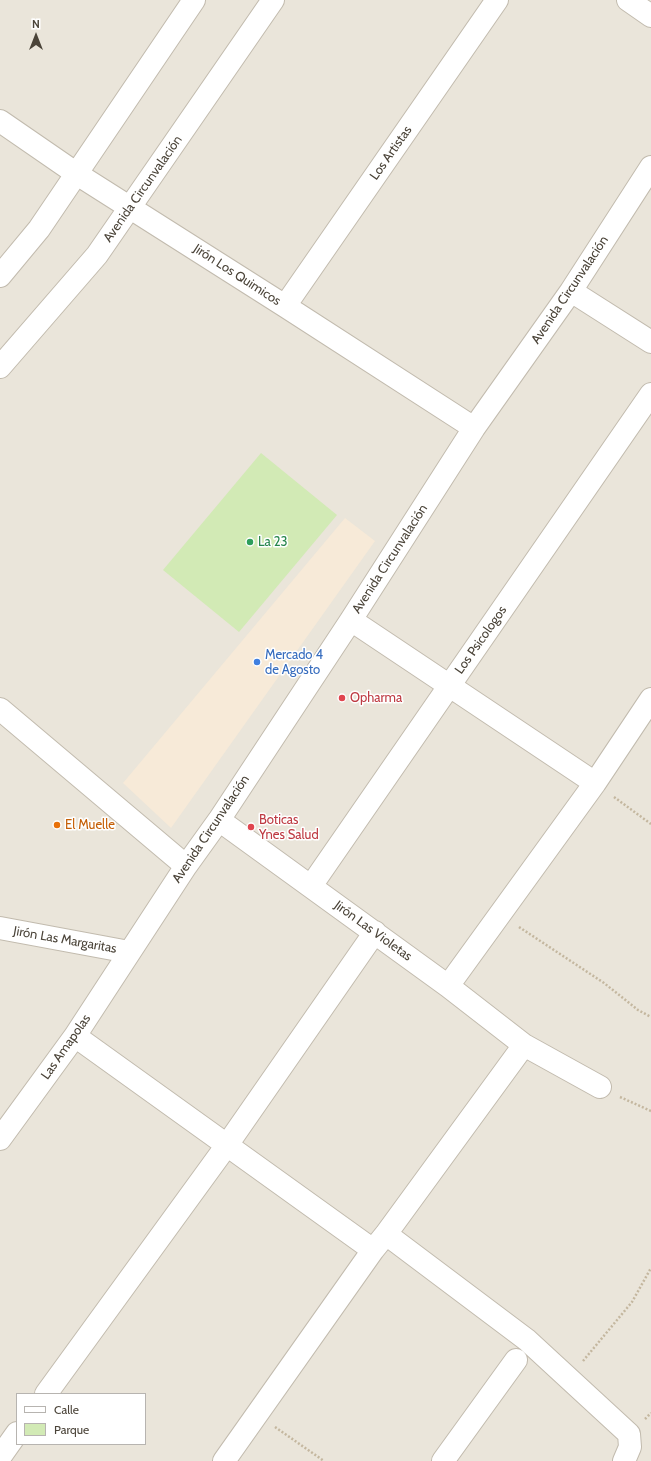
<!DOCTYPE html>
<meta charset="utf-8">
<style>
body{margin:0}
#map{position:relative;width:651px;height:1461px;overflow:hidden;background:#f6f3ec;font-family:Cabin,sans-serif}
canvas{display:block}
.legend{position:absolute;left:16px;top:1393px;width:130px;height:52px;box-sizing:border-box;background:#fff;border:1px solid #b7b4b0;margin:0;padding:5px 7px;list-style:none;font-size:12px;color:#4b4439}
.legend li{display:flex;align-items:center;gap:8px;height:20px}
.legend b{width:20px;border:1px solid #b7b4b0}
.north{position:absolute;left:16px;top:16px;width:40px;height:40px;-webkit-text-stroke:3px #fff;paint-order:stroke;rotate:0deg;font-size:11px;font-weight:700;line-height:16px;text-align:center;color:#4b4439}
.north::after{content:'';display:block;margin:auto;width:14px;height:18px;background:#4b4439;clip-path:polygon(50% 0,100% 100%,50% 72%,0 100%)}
</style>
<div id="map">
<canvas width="651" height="1461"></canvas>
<ul class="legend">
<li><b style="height:5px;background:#fff"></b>Calle</li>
<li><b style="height:11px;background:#d2eab5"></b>Parque</li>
</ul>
<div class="north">N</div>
</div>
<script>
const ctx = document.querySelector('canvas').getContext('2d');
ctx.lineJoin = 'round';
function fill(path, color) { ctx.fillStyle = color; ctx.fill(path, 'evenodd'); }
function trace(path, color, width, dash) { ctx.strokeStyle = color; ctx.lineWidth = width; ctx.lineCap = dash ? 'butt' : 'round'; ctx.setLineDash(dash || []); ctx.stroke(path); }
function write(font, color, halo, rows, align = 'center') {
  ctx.font = font + ' Cabin,sans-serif'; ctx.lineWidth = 3; ctx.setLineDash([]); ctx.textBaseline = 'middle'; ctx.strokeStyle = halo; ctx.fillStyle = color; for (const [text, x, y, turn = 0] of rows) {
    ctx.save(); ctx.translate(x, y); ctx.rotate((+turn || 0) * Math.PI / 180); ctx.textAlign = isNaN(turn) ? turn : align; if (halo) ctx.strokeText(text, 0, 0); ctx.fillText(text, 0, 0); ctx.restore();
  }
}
fill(new Path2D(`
 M0,0H651V1461H0ZM17,1394H145V1444H17Z`), '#eae5da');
fill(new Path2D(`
 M345,518L375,541L171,828L123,783Z`), '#f7ead8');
fill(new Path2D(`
 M261,453L337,515L239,632L163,570Z`), '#d2eab5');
const minor = new Path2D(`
 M628,0L651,16
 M0,121L77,174L285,306L474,428
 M0,276L39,229L194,0
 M571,291L651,342
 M285,306L497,0
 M0,367L97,255L273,0
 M351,620L595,783
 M0,709L186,866
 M219,820L448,986L524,1045L600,1087
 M311,886L651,394
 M0,928L129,952
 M448,986L595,783L651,699
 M75,1036L373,1250
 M0,1139L75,1036L186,866L219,820L351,620L474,428L571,291L651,167
 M386,1234L527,1340L629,1434L630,1447L624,1461
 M46,1394L227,1145L375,932
 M0,1457L17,1433
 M224,1461L373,1250L386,1234L524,1045
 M443,1461L516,1360`);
trace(minor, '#c2bbae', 24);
trace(new Path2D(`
 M614,797L651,824
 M519,927L604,983L638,1010L651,1017
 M620,1097L651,1111
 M583,1361L632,1302L651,1268
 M645,1419L651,1413
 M275,1427L324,1461`), '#c4b79f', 2.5, [2, 2]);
trace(minor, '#fff', 22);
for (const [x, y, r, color] of [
 [250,542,4,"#2e9e5b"],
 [257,662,4,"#3f7fe0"],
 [342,698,4,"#e0444e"],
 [57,825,4,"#e8710a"],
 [251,827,4,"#e0444e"]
]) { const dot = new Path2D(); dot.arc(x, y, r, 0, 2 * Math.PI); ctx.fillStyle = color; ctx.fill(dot); trace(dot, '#fff', 1.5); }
write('13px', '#4b4439', '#fff', [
 ["Los Artistas",391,153,-55],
 ["Avenida Circunvalación",143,189,-55],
 ["Jirón Los Quimicos",237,275,33],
 ["Avenida Circunvalación",570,290,-56],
 ["Avenida Circunvalación",390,559,-57],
 ["Los Psicologos",481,640,-55],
 ["Avenida Circunvalación",211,829,-56],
 ["Jirón Las Violetas",373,931,36],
 ["Jirón Las Margaritas",65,940,10],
 ["Las Amapolas",66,1047,-55]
]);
write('13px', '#27864d', '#fff', [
 ["La 23",258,542]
], 'left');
write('13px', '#366cbe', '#fff', [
 ["Mercado 4",265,655],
 ["de Agosto",265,670]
], 'left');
write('13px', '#be3a42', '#fff', [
 ["Opharma",350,698],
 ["Boticas",259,820],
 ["Ynes Salud",259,835]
], 'left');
write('13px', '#c56008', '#fff', [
 ["El Muelle",65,825]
], 'left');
</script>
